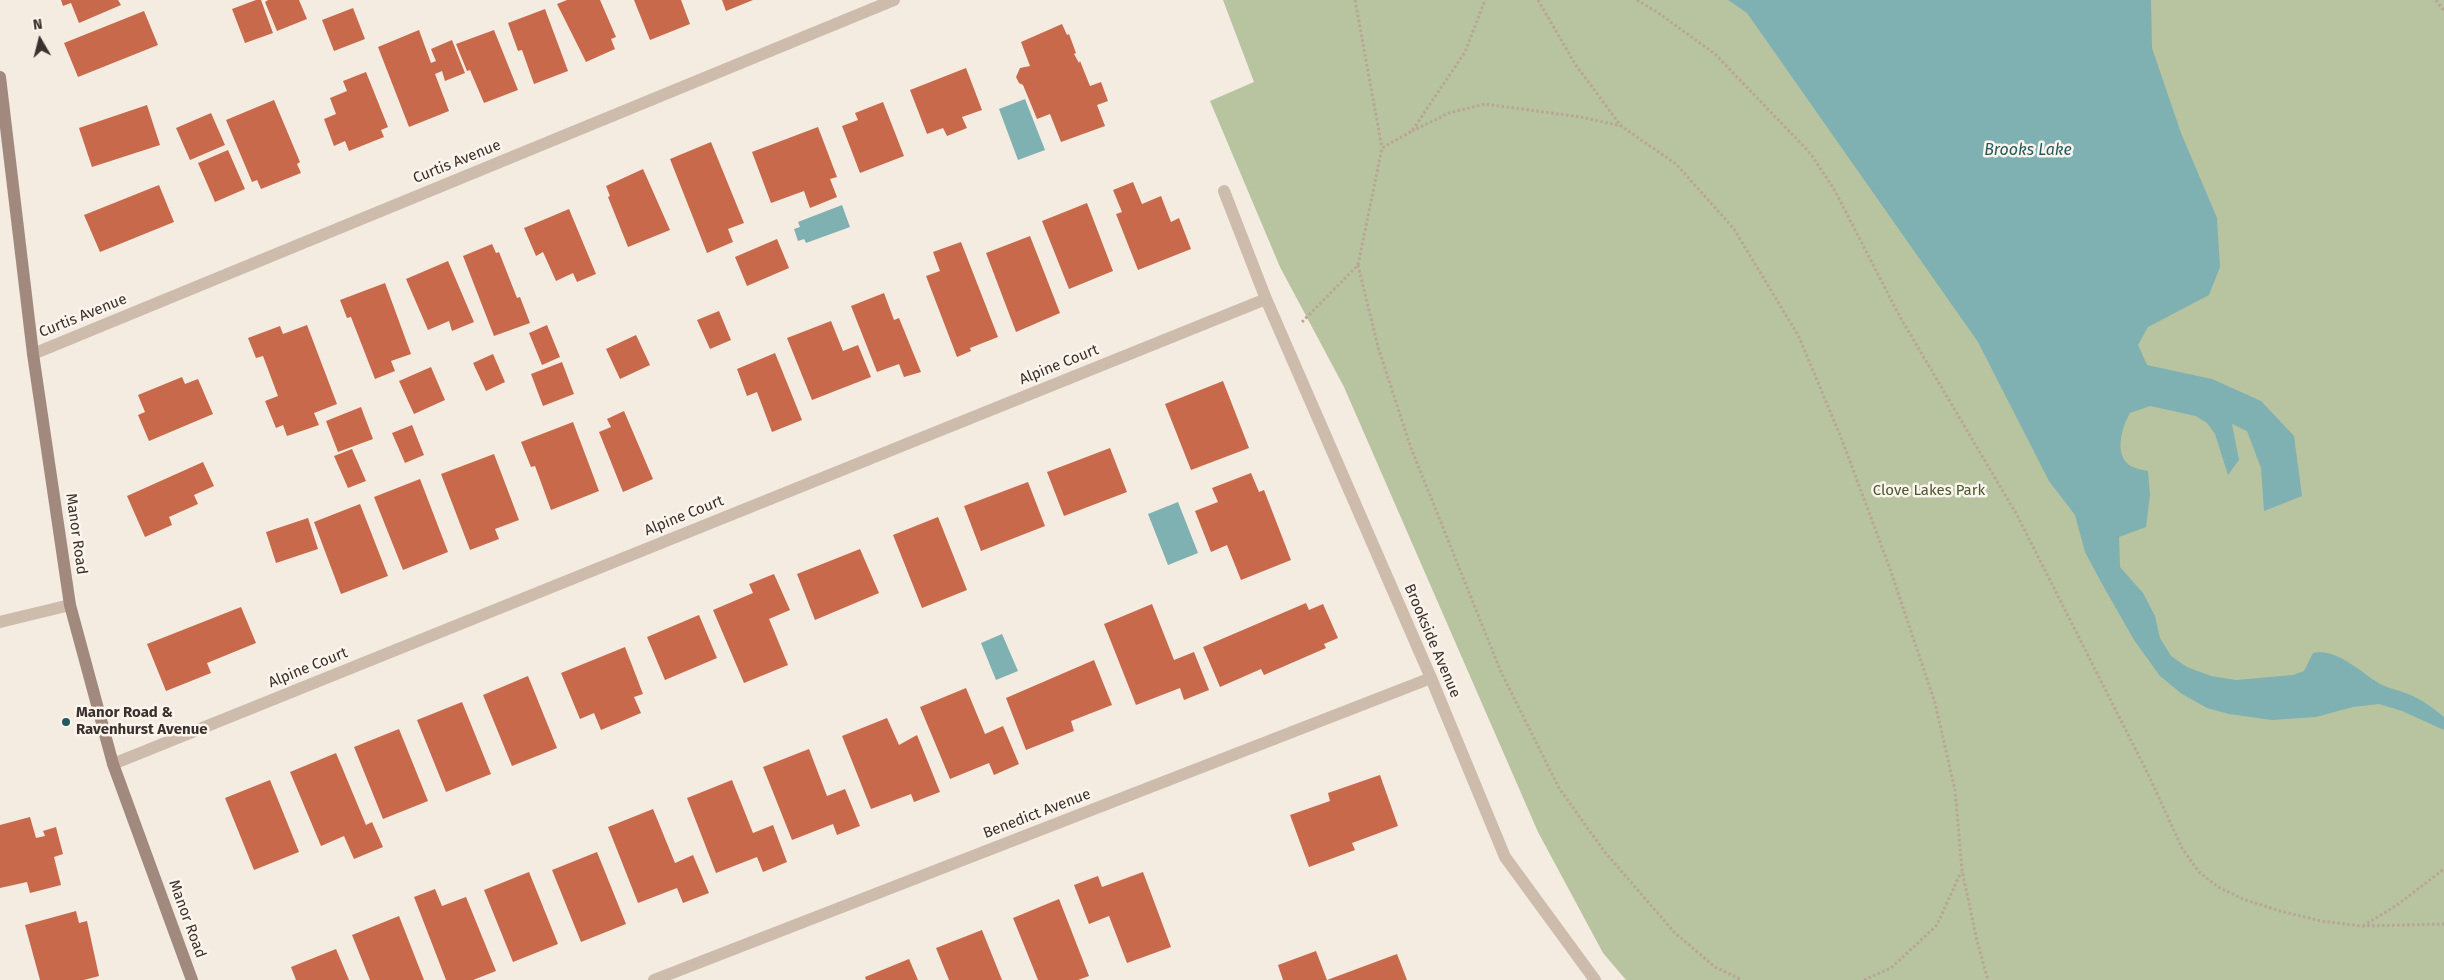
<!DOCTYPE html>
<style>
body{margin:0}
#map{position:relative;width:2444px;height:980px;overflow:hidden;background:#f4ebe1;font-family:"Fira Sans",sans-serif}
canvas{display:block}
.north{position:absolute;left:15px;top:15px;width:50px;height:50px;-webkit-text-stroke:4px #fbf5ee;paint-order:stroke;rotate:352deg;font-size:14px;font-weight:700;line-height:20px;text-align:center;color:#3b302b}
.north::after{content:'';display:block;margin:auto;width:18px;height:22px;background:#3b302b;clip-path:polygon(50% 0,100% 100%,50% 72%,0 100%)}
</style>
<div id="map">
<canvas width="2444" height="980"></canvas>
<div class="north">N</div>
</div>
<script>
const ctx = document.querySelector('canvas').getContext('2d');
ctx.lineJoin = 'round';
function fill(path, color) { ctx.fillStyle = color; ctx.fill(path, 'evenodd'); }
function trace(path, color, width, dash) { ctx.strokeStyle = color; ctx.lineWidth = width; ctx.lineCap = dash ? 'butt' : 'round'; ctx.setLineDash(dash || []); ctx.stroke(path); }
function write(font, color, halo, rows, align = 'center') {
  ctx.font = font + ' "Fira Sans",sans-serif'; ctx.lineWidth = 5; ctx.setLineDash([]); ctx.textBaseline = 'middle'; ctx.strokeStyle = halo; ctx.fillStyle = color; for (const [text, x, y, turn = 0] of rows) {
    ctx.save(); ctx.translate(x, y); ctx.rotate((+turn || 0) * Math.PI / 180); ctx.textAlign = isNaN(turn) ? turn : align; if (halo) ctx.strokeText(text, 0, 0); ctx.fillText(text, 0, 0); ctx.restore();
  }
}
fill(new Path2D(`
 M1223,0H2444V980H1626L1603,953L1538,832L1344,387L1280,267L1210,101L1254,82Z`), '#b8c4a0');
fill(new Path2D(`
 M1728,0H2151L2152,48L2181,133L2217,218L2220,267L2209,295L2148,327L2138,345L2147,365L2212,379L2261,401L2294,436L2302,496L2264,511L2261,468L2247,431L2232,424L2239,460L2228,475L2215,434L2207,423L2196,416L2150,406L2130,413C2122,427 2114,453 2129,465C2133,468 2143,470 2148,471L2150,495L2146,527L2119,537L2120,567L2143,593L2155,616L2160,638L2171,656L2187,667L2211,676L2236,680L2293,675L2304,671L2313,653C2337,647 2362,674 2382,685C2390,689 2399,690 2408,694C2421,699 2433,708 2444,717V730L2402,711L2379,704L2353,707L2316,717L2272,720L2229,714L2207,708L2182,694L2160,676L2134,640L2101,582L2085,552L2075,515L2049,481L1978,342L1747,13Z
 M1025,99L1045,150L1018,160L999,109Z
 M842,205L850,227L806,243L804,239L798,241L794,229L800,227L798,222Z
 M1178,502L1198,553L1168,565L1148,514Z
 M1002,634L1018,671L996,680L981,643Z`), '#7fb0b2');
fill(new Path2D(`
 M61,0H118L121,5L79,23L71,3L63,6Z
 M256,0H261L273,33L245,43L232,9Z
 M268,0H299L307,19L277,31L265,2Z
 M567,0H600L616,37L611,39L615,49L586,62L557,4Z
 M634,0H681L690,24L650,40Z
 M722,0H753L726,11Z
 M353,8L365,39L334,51L322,20Z
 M545,9L568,71L534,84L522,50L518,51L508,23Z
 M144,11L158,45L78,77L64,43Z
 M1062,24L1067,35L1069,34L1076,53L1074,54L1079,63L1080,61L1090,86L1101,82L1108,101L1097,105L1105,126L1061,142L1050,114L1037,119L1023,85L1019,83L1016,77L1020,68L1030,66L1021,42Z
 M419,30L431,63L436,61L431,49L452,40L465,73L445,81L442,71L435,74L449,111L409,127L378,47Z
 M494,30L518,90L484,103L470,70L467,71L456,44Z
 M966,68L982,110L962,117L967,128L947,136L943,128L927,134L910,90Z
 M366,72L388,127L381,130L384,137L349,151L345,141L334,146L324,119L336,114L330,98L347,91L343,81Z
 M274,100L300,162L297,164L301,173L261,189L257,180L252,182L226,120Z
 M883,102L904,156L860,173L842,126L858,120L855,113Z
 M147,105L160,145L92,167L79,128Z
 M211,113L225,145L190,160L176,128Z
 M818,127L837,177L830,179L837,197L810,208L804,191L771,203L752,152Z
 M711,142L744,223L728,229L733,242L707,253L670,159Z
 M228,150L245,189L215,202L198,163Z
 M643,169L670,230L628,247L608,197L610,196L606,186Z
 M1133,182L1142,204L1161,196L1171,222L1179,218L1191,249L1138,270L1116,214L1122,212L1113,190Z
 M159,185L174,222L100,252L84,215Z
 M1087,203L1113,271L1069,289L1042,221Z
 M569,209L596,274L577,282L573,273L556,281L543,252L536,256L524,228Z
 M1030,236L1060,313L1016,332L986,253Z
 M777,239L789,268L747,286L735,257Z
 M961,242L998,337L970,348L971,351L957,357L926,276L940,271L933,252Z
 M492,244L496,253L499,252L517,298L520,297L530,323L494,336L463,256Z
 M448,261L474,322L452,331L449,321L428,330L406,279Z
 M385,283L411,354L391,361L395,371L375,379L351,317L347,318L340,300Z
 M884,293L894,320L899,318L921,372L904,377L899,364L877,372L851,306Z
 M719,311L731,340L710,349L697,320Z
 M831,321L843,351L858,345L871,377L812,400L787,338Z
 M307,325L337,404L314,413L319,425L287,436L283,425L276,428L265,401L278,396L263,356L256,358L248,338L280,326L283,334Z
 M547,325L560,357L542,365L529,333Z
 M636,335L650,365L620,379L606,349Z
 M775,353L802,420L772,432L757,392L747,396L737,369Z
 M493,354L505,382L486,391L473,363Z
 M562,362L574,394L543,406L531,374Z
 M431,367L445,400L414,414L399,381Z
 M182,377L185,384L198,379L213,414L149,441L138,415L145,412L138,395Z
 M1223,381L1249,448L1191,470L1165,404Z
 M361,407L373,439L338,452L326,421Z
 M624,411L653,479L623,492L599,432L611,427L607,419Z
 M573,422L599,491L551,510L535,466L531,467L521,442Z
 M412,425L424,455L405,463L392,433Z
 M1110,448L1127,492L1064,516L1047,472Z
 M352,449L366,481L348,488L334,456Z
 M494,454L519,520L495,529L499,539L470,550L441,474Z
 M203,462L214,486L194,495L198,504L169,517L172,525L145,537L127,496Z
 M1251,473L1259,492L1264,490L1291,560L1241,580L1227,545L1211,552L1195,511L1218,502L1212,488Z
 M420,479L448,552L403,570L374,497Z
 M1028,482L1045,526L981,551L964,506Z
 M360,504L388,576L341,594L314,522Z
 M938,517L967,590L922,608L893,535Z
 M308,518L318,549L276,563L266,532Z
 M860,549L879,593L815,620L797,574Z
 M774,574L790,610L769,619L788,665L744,683L713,610L753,593L749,584Z
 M1306,603L1309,610L1323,604L1338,638L1324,644L1326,648L1264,675L1261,669L1220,687L1203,647Z
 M1152,604L1174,660L1194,652L1209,690L1184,700L1180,688L1136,705L1104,624Z
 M241,607L256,643L207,663L211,673L166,691L147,644Z
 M699,615L717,658L665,680L647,637Z
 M625,647L643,694L634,697L641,713L601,730L594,713L580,719L561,673Z
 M1094,660L1112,705L1071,721L1074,731L1026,750L1006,698Z
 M528,676L557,748L512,766L483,695Z
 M966,688L985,734L1003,726L1019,764L994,775L989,763L950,779L920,707Z
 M462,702L491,774L446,792L417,720Z
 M887,718L899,745L917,735L940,792L914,802L911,794L871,809L842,736Z
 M399,729L428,801L383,819L354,747Z
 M809,749L827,796L845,789L860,826L837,835L833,824L792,840L763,767Z
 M336,753L366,825L372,822L383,847L354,859L344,836L321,846L290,772Z
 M1380,775L1398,826L1352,843L1355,850L1309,867L1290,815L1330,801L1328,793Z
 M270,780L299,852L254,870L225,798Z
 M732,780L753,833L773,825L787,862L763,872L757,857L716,873L687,798Z
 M653,809L675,863L693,855L709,893L683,903L677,888L638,903L608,827Z
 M30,817L36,838L45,836L43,831L56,827L63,854L54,857L61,885L30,893L27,882L0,888V825Z
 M597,852L626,924L581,942L552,870Z
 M529,872L558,944L513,962L484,890Z
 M1143,872L1171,947L1127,963L1109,916L1089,924L1074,885L1098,876L1102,887Z
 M435,889L442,906L466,897L496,971L473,980H446L414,897Z
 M1059,899L1089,976L1078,980H1038L1013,918Z
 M76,911L79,923L87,921L99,976L84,980H40L25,925Z
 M399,916L424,980H370L352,935Z
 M982,930L1002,980H949L936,948Z
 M336,949L349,980H296L291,967Z
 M1316,951L1327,980L1397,954L1407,980H1283L1278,965Z
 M909,959L918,980H866L865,977Z`), '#c8694b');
trace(new Path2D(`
 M1355,0L1382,148
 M1538,0L1575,64L1621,126L1676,164L1734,229L1799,337L1842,440L1889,566L1935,703L1955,790L1962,870L1977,941L1988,980
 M1637,0L1657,12L1715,54L1811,154L1835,191L1900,317L2017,515L2148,774L2182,848L2199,872L2218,887L2243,899L2280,911L2321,921L2362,926L2444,924
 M2436,0L2444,11
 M1412,131L1449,113L1485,104L1581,117L1621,126
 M1358,265L1378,347L1411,448L1501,672L1559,788L1604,851L1674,932L1715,967L1742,980
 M1302,322L1358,265L1382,148L1412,131L1465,52L1485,0
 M2363,926L2397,905L2444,869
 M1864,980L1891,968L1937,925L1961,872`), '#b9a596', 3, [2.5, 2.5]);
trace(new Path2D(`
 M1224,191L1266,299L1431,678L1505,857L1595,980
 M33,354L894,0
 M0,622L70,605
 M113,764L1266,299
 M654,980L1431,678`), '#cdbbac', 12);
trace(new Path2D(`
 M0,77L33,354L70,605L113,764L192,980`), '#a18a7d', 12);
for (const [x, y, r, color] of [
 [66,722,5,"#1f5a5e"]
]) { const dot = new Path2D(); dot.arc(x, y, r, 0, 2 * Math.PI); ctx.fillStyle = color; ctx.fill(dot); trace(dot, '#fbf5ee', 2); }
write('15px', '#3b302b', '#fbf5ee', [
 ["Curtis Avenue",457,162,-22],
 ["Curtis Avenue",83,316,-22],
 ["Alpine Court",1059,365,-22],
 ["Alpine Court",684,516,-22],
 ["Manor Road",76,534,82],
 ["Brookside Avenue",1432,641,67],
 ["Alpine Court",308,668,-22],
 ["Benedict Avenue",1037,814,-21],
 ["Manor Road",187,919,70]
]);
write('15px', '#4a5a2e', '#fbf5ee', [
 ["Clove Lakes Park",1929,491]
]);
write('bold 15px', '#3b302b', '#fbf5ee', [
 ["Manor Road &",76,713],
 ["Ravenhurst Avenue",76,730]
], 'left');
write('italic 16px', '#1f5a5e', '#fbf5ee', [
 ["Brooks Lake",2028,151]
]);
</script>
